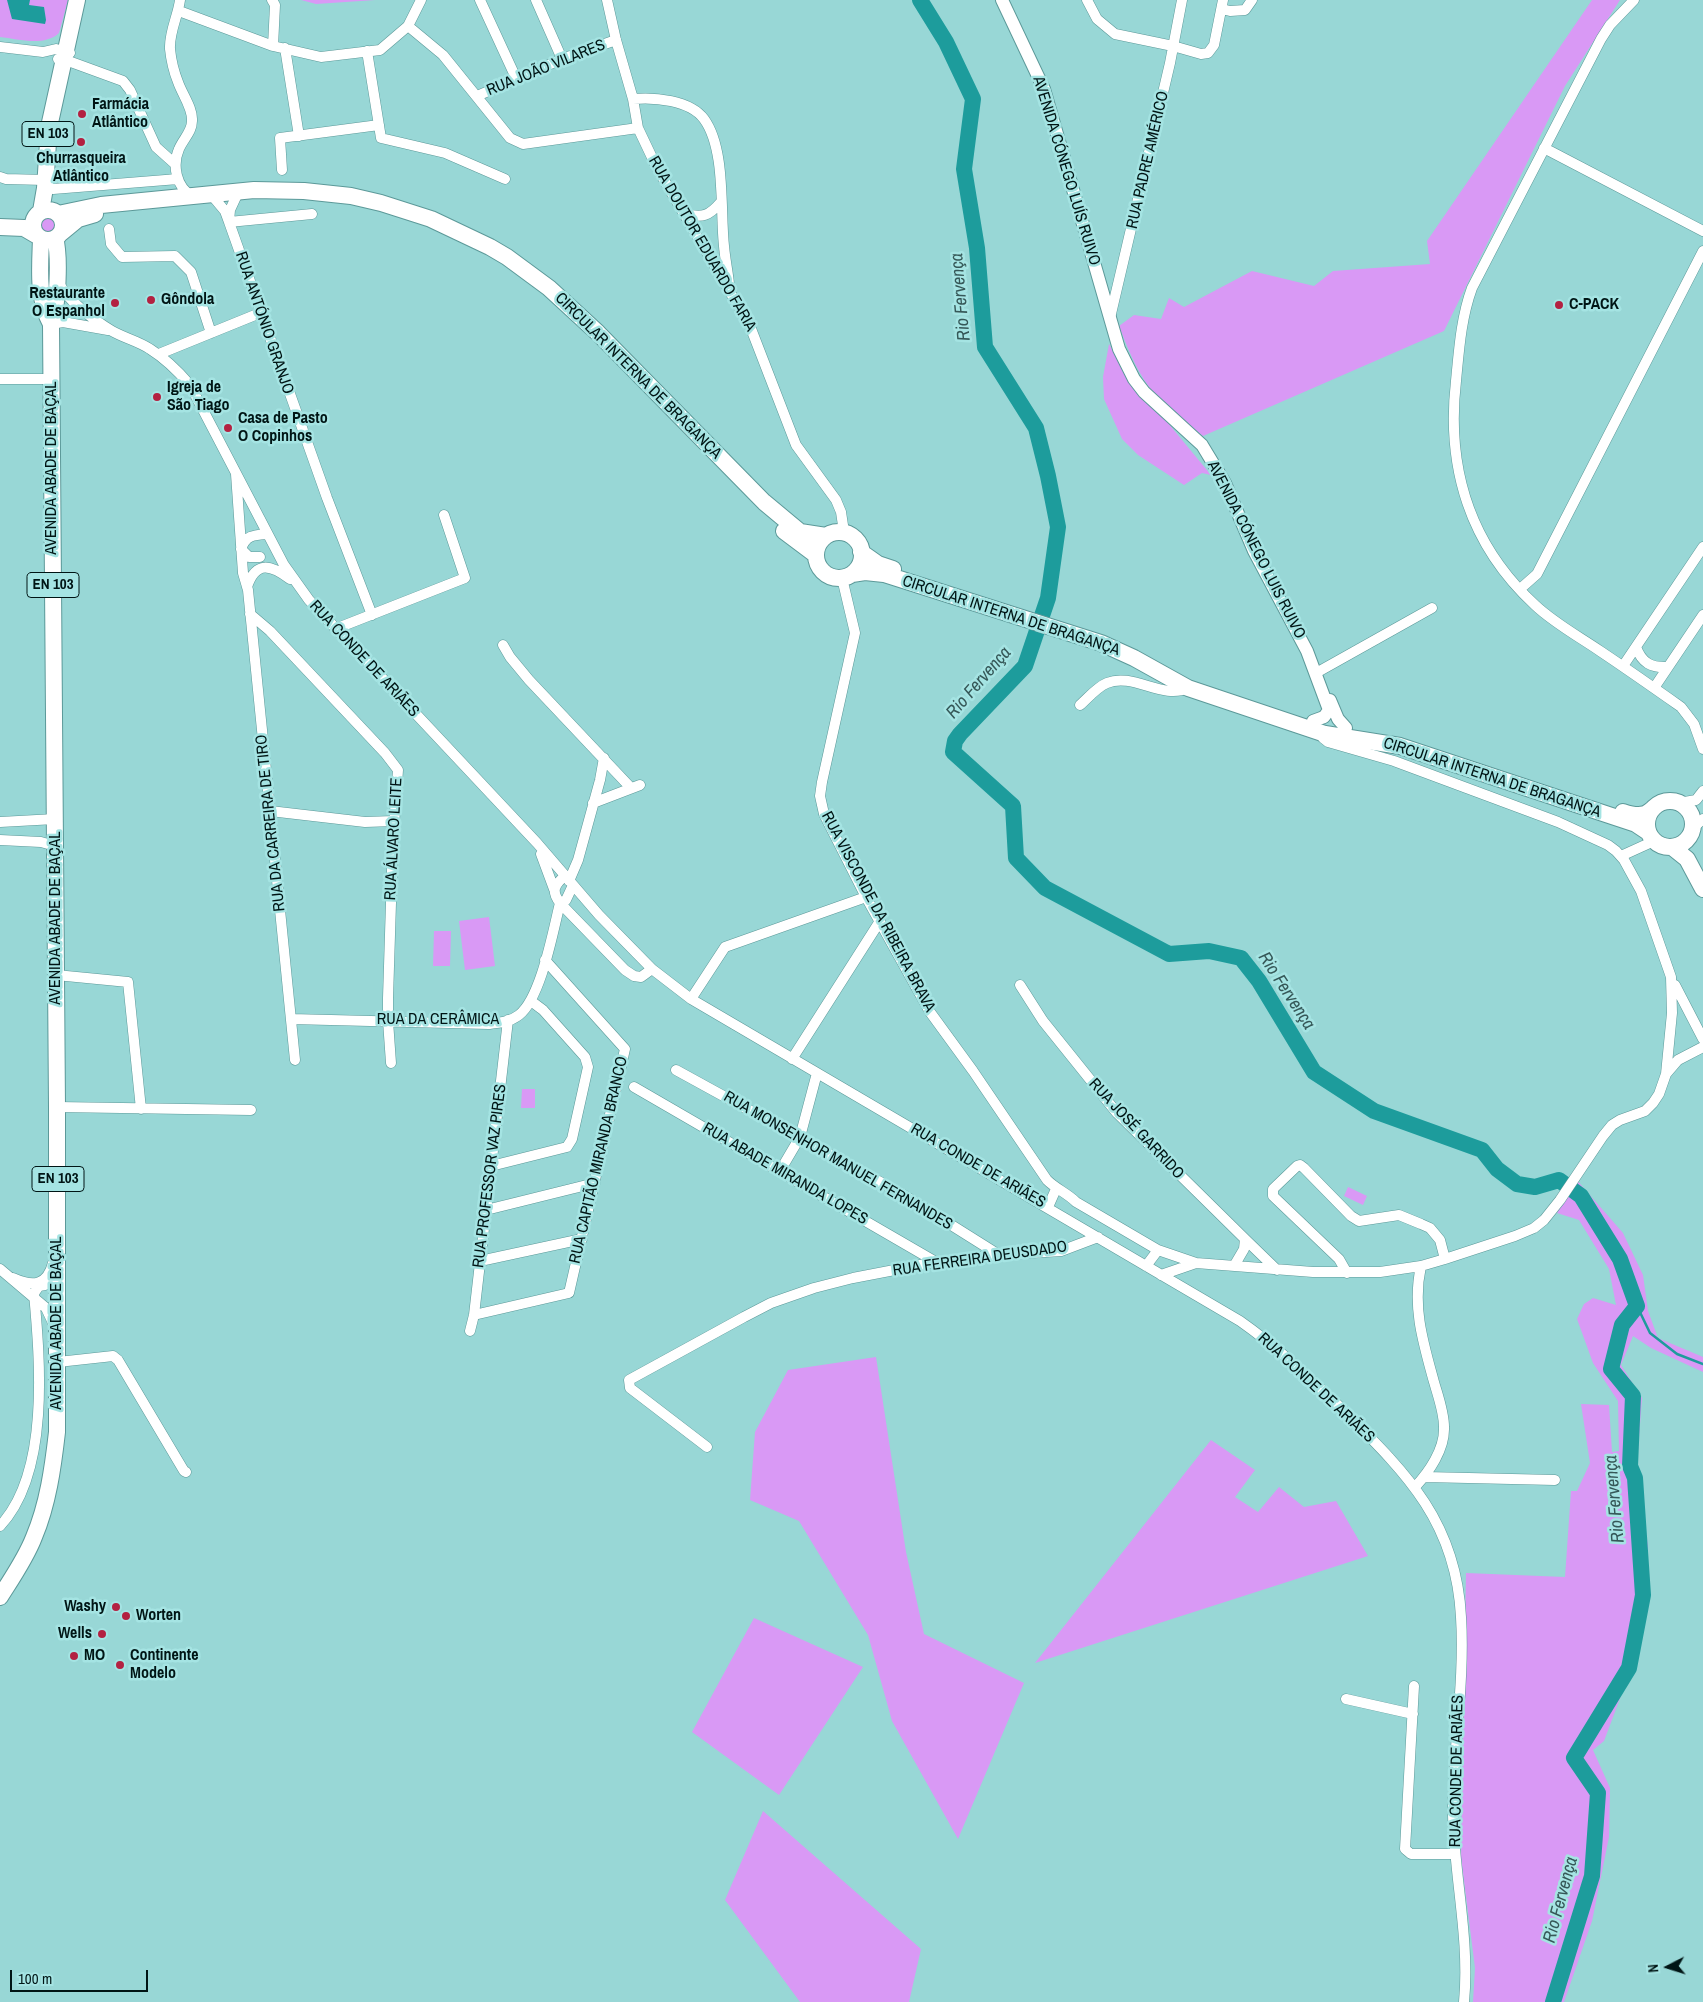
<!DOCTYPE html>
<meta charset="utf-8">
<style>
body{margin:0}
#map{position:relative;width:1703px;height:2002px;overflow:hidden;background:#98d7d6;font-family:"Archivo Narrow",sans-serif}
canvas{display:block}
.north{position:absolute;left:1643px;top:1942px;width:50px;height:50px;-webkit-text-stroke:4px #a5e4e3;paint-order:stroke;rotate:265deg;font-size:14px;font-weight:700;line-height:20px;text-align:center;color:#001515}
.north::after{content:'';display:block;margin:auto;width:18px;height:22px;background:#001515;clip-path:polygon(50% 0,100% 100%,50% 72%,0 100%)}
.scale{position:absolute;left:10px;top:1970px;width:138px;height:22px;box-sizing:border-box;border:2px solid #001515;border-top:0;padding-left:6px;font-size:15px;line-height:18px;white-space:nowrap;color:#001515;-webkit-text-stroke:4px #a5e4e3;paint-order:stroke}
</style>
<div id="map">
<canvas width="1703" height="2002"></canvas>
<div class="north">N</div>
<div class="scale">100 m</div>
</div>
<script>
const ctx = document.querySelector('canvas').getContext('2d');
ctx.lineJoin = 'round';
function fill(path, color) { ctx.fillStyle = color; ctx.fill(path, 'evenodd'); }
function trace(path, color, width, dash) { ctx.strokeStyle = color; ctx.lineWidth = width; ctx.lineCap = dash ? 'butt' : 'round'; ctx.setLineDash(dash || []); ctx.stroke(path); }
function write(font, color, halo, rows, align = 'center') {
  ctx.font = font + ' "Archivo Narrow",sans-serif'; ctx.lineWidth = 5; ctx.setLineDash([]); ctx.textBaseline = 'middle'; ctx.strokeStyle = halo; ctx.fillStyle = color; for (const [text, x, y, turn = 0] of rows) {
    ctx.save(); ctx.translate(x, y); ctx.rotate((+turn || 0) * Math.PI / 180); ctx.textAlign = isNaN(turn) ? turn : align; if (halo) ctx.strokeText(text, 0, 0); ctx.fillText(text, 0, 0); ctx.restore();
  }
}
fill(new Path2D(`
 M0,0H68L59,33C44,47 18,39 0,37Z
 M301,0H375L316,4Z
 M1592,0H1620L1565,86L1444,331L1203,436C1190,425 1175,415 1163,403C1141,382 1130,354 1119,326L1134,315L1161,319L1169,298L1184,307L1252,271L1314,286L1333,271L1430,264L1427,241Z
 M40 225a9 9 0 1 1 18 0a9 9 0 1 1-18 0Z
 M1109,344L1138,395L1168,423L1211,475L1202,473L1184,485L1138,455L1122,439L1104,399L1103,377Z
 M489,917L495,966L465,970L459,921Z
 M434,931H451L450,966H433Z
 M522,1089H535V1108H521Z
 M1575,1178L1623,1233L1643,1275L1648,1311L1658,1338L1703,1357V1372L1651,1348L1633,1336L1621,1365L1642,1398L1637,1464L1648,1547V1609L1634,1661L1604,1741L1593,1750L1610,1788L1609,1837L1592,1921L1564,2002H1473L1475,1968L1461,1857L1466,1573L1565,1577L1571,1491H1577L1590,1463L1581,1404L1609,1405L1612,1452L1619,1451L1618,1401L1593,1363L1577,1319L1584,1304L1593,1298L1616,1305L1609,1269L1579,1220L1557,1213Z
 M1348,1187L1367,1196L1363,1205L1344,1196Z
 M876,1357L906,1552L924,1634L1024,1683L958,1839L892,1721L868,1635L799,1521L750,1500L755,1432L788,1370Z
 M1211,1440L1255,1470L1235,1497L1258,1512L1279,1487L1304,1507L1336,1501L1368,1556L1035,1663Z
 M754,1618L863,1667L779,1795L692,1732Z
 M763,1811L921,1949L909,2002H800L725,1900Z`), '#d999f5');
fill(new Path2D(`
 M7,0H30L29,5L44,7L46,20L45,24L12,19Z`), '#1d9c9c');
trace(new Path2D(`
 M1637,1306L1650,1333L1677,1354L1703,1364`), '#1d9c9c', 2.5);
trace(new Path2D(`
 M920,0L946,42L973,99L964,169L977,248L985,347L1036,428L1048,476L1058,527L1048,598L1025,666L960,734L955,741L953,752L1013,806L1016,858L1045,888L1169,954L1209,951L1241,958L1259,981L1314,1072L1374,1111L1482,1150L1497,1169L1517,1184L1535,1187L1559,1180L1581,1196L1620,1259L1637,1306L1622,1325L1611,1369L1633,1396L1630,1466L1635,1478L1643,1595L1629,1668L1574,1758L1598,1793L1592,1876L1553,2002`), '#1d9c9c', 16);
const minor = new Path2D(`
 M180,0C178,16 169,32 170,49C171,59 174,72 178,82C182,94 193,108 192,121C192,132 183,139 179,149C172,165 176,187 192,196
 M272,0L275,5L273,46
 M480,0L516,78
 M536,0L562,59
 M607,0L616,40L633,99L638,128L657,168L750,326L796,445L836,500L841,512L844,532
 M1087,0L1097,19L1115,34L1173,46L1201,54L1208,53L1214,45L1223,0
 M1634,0L1610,25L1601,39L1472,288C1461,318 1459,350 1456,381C1446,468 1470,545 1535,605C1554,623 1578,636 1600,651C1627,669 1654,688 1681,707L1694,724L1703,749
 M1222,9L1230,11L1245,10L1252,0
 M179,11L273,46L321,57L380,50L408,26L421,0
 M408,26L443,55L510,138L523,144L638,128
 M0,47L43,52L56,49L70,53
 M285,48L299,136
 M367,51L381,138L445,153L505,179
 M58,59L71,62L123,81L130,90L156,147L175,164
 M477,96L562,59L616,40
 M633,99C654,97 690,100 704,119C726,149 720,211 724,246C725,259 728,272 729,284
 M1544,148L1703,231
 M282,170L280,138L379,125
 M0,177L6,179L45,180
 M53,189L178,179
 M215,199L225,211L229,222
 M312,214L229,222L327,498L372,615
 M685,214C703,218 709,216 721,202
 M229,221L230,210L236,197
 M109,229L111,244L122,257L175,256L191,272L211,333
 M58,281C66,300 94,320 112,331C124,338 138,341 150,349C166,359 178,371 190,385L284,565L309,600L537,843L599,915L652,969L691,999L1240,1321C1277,1347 1310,1378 1342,1409C1406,1473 1456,1521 1461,1617C1465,1682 1453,1748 1453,1814C1454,1876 1470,1939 1464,2002
 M1110,318L1170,63L1182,0
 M51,324L63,322L108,330
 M159,354L260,313
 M0,379H51
 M236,474L243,573L248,590L295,1060
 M260,557H249L241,549C246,535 254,535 267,534
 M842,578L855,633L822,782L820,796L824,814L866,897L930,1012L973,1071L1047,1180C1056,1189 1067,1193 1076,1202L1158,1250L1196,1263L1313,1272H1380L1421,1266L1445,1259L1515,1236L1534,1228L1544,1220L1560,1200L1603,1136L1612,1125L1620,1120L1645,1111L1653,1103L1659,1094L1666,1074L1672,1013L1671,977L1641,891L1624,860L1616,851L1608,845L1558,822L1394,761L1328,742L1323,738
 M247,587C256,560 271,565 290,579
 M1520,589L1537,574L1703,251
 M250,614L270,631L385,753L398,770L393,839L388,998V1021L391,1063
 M335,629L465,578L444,515
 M503,645L510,657L529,680L631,788
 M1636,647C1642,663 1651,668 1668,667
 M1623,666L1703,547
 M1316,673L1432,608
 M1654,688L1703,615
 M1080,705C1088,698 1097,687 1107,683C1133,672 1162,700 1188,688
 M593,803L640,785
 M1679,803L1696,800L1703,791
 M270,811L365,822L394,821
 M0,822L55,819
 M1693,828L1703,819
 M0,840L41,842L55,846
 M541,854L554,889
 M1621,856L1654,841
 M565,876C554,885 551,891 560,903L625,970L634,976L641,977L652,969
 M569,881L578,860L600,780L604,758
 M560,903L566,900L573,885
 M56,975L128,982L141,1109
 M1020,985L1043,1021L1117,1113L1245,1239L1244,1249L1234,1266
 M1675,985L1703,1039
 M691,999L725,947L866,897
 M291,1019L489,1024C499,1023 510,1022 519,1015C541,998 553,931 560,903
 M792,1059L880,921
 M676,1070L902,1194L999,1255
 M1666,1074L1678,1060L1703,1047
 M634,1087L936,1262
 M57,1107L251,1110
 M491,1166L567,1147L572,1139L588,1067L585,1057L543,1010L531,1001
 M780,1171L800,1137L817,1073
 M1048,1207L1056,1189
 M486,1210L595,1183
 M1245,1239L1277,1270
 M480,1261L582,1239
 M1146,1266L1158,1250
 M0,1269L46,1308L54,1325
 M1347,1273L1339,1259L1273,1196V1189L1297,1166L1300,1165L1304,1168L1351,1216L1359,1221L1399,1215L1421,1224L1430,1228L1440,1240L1445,1259
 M1161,1275L1196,1263
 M13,1278C33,1287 47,1286 53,1263
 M474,1315L569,1293L625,1049L545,960
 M470,1331L474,1315L508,1020
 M58,1362L113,1356L118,1360L184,1471L186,1472
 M707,1447L630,1388L629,1380L744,1317L771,1303L814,1288L853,1278L936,1262L999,1255L1061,1251L1098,1237
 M1425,1477L1555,1480
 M1415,1487C1429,1472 1445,1449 1444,1427C1444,1412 1438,1396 1434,1382C1423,1342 1412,1307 1421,1266
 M0,1526C50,1473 40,1361 34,1293L39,1286L45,1285
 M1414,1686L1405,1849L1411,1854H1455
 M1346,1699L1413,1714`);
const tertiary = new Path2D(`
 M1002,0L1044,89L1119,349L1134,379L1144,392L1202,445L1225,483L1254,551L1307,651L1329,710L1324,717L1313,721
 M1330,700L1338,719L1346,728`);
const primary = new Path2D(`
 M33 225a15 15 0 1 1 30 0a15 15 0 1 1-30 0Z
 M41,211L45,188L49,127L77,0
 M58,214L101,205L254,190L304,191L351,196L381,203L431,219L490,247L507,257L549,288L598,333L764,502L800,532L826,536
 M0,227L24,228L36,235
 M61,233L78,219L95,214
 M41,239C40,267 37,299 51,324
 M784,531L816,555
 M816 555a23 23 0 1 1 46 0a23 23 0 1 1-46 0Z
 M861,552L878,564L893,569
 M852,574L865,572L884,574L1101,643L1134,658L1188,688L1325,734L1400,746L1636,824L1648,832
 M1647 824a23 23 0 1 1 46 0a23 23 0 1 1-46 0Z
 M1623,812C1632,815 1644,818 1651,810
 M1672,847L1687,859L1703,889
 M0,1597C12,1578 26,1558 34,1537C48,1504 53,1467 57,1432V1107L51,324C58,307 60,256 55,238`);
trace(minor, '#5c9999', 11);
trace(tertiary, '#5c9999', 14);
trace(primary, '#5c9999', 18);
trace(minor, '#fff', 10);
trace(tertiary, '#fff', 12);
trace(primary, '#fff', 16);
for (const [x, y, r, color] of [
 [82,114,5,"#b32141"],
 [81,142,5,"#b32141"],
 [151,300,5,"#b32141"],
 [115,303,5,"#b32141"],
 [1559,305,5,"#b32141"],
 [157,397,5,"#b32141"],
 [228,428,5,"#b32141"],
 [116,1607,5,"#b32141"],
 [126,1616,5,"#b32141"],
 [102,1634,5,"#b32141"],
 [74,1656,5,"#b32141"],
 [120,1665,5,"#b32141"]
]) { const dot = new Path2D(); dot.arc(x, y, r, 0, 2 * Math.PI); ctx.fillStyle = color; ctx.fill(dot); trace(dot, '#a5e4e3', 2); }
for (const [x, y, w] of [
 [48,134,52],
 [53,585,52],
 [58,1179,52]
]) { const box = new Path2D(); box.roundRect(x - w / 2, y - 12.5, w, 25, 4); ctx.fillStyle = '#a5e4e3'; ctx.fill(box); trace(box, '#001515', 1); }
write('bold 15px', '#001515', null, [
 ["EN 103",48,134],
 ["EN 103",53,585],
 ["EN 103",58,1179]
]);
write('16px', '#001515', '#a5e4e3', [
 ["RUA JOÃO VILARES",546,68,-22],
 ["RUA PADRE AMÉRICO",1148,160,-77],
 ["AVENIDA CÓNEGO LUÍS RUIVO",1066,171,73],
 ["RUA DOUTOR EDUARDO FARIA",702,244,60],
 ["RUA ANTÓNIO GRANJO",264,323,71],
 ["CIRCULAR INTERNA DE BRAGANÇA",638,376,45],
 ["AVENIDA ABADE DE BAÇAL",52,468,-90],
 ["AVENIDA CÓNEGO LUIS RUIVO",1256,550,63],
 ["CIRCULAR INTERNA DE BRAGANÇA",1011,616,18],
 ["RUA CONDE DE ARIÃES",364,659,47],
 ["CIRCULAR INTERNA DE BRAGANÇA",1492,778,18],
 ["RUA DA CARREIRA DE TIRO",271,823,-96],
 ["RUA ÁLVARO LEITE",394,839,-87],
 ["RUA VISCONDE DA RIBEIRA BRAVA",878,912,62],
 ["AVENIDA ABADE DE BAÇAL",56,918,-90],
 ["RUA DA CERÂMICA",438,1020],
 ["RUA JOSÉ GARRIDO",1136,1129,47],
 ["RUA CAPITÃO MIRANDA BRANCO",599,1160,-77],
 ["RUA MONSENHOR MANUEL FERNANDES",838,1161,30],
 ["RUA CONDE DE ARIÃES",978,1166,30],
 ["RUA ABADE MIRANDA LOPES",785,1174,30],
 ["RUA PROFESSOR VAZ PIRES",490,1176,-83],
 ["RUA FERREIRA DEUSDADO",980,1259,-8],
 ["AVENIDA ABADE DE BAÇAL",57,1323,-90],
 ["RUA CONDE DE ARIÃES",1316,1388,43],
 ["RUA CONDE DE ARIÃES",1457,1771,-89]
]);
write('bold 16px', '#001515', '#a5e4e3', [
 ["Farmácia",92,105],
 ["Atlântico",92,123],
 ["Churrasqueira",81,159,"center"],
 ["Atlântico",81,177,"center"],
 ["Restaurante",105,294,"right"],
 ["O Espanhol",105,312,"right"],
 ["Gôndola",161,300],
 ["C-PACK",1569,305],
 ["Igreja de",167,388],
 ["São Tiago",167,406],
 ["Casa de Pasto",238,419],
 ["O Copinhos",238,437],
 ["Washy",106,1607,"right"],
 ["Worten",136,1616],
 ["Wells",92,1634,"right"],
 ["MO",84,1656],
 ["Continente",130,1656],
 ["Modelo",130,1674]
], 'left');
write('italic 18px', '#365858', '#a5e4e3', [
 ["Rio Fervença",961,297,-95],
 ["Rio Fervença",979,683,-49],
 ["Rio Fervença",1286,991,57],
 ["Rio Fervença",1615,1499,-95],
 ["Rio Fervença",1561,1900,-75]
]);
</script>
